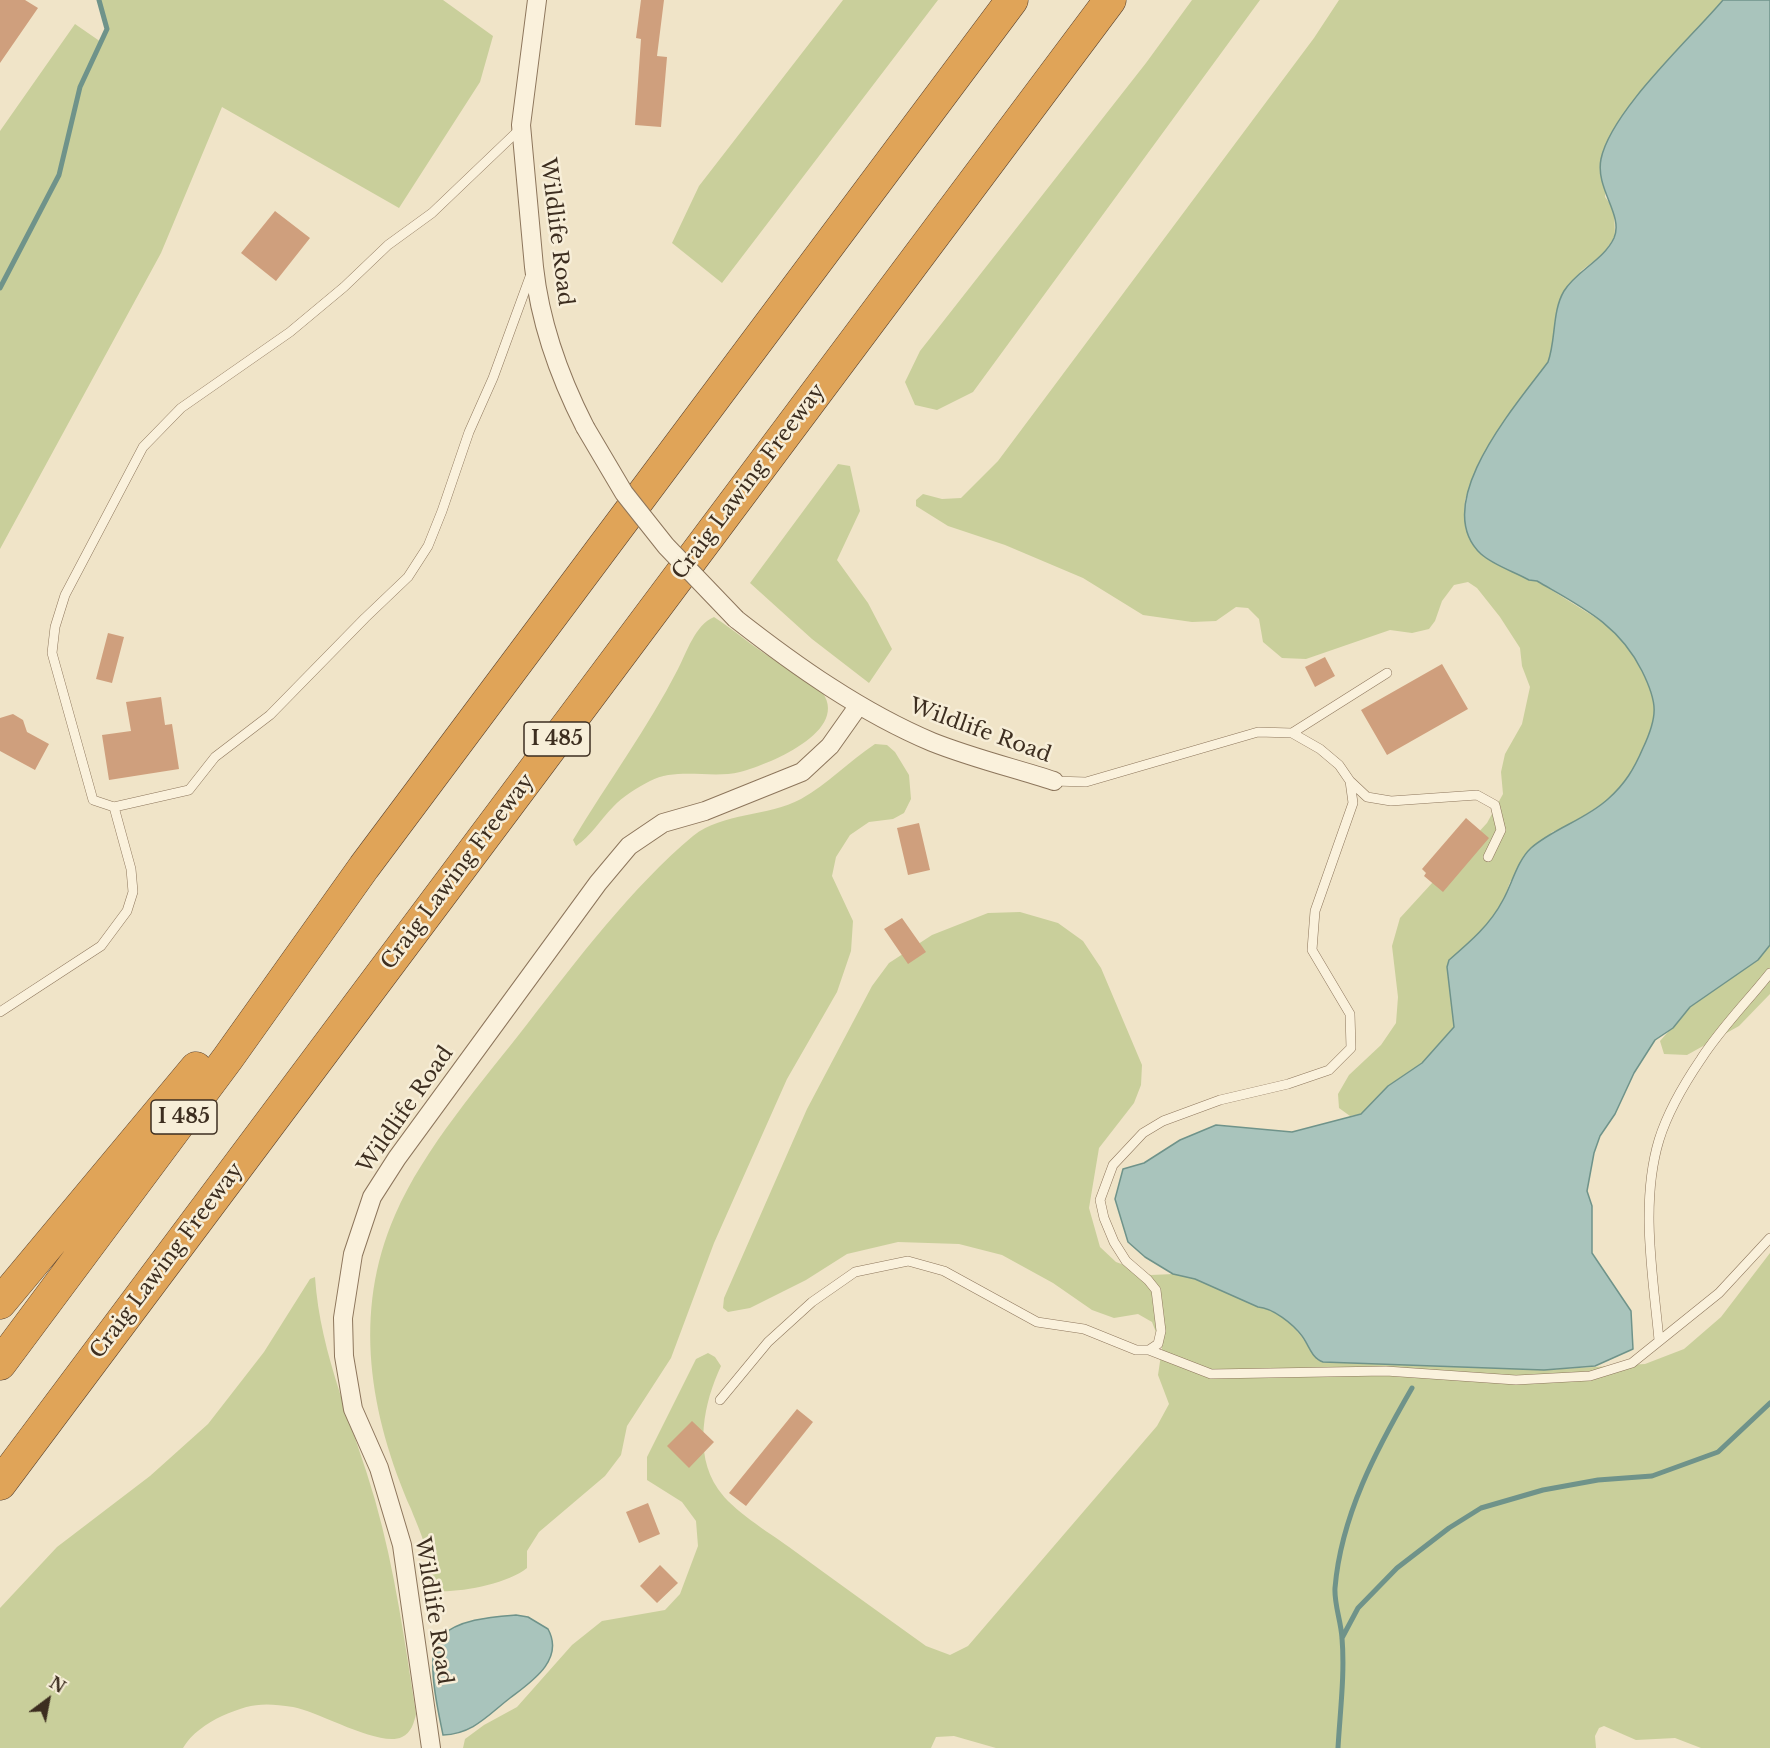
<!DOCTYPE html>
<style>
body{margin:0}
#map{position:relative;width:1770px;height:1748px;overflow:hidden;background:#f0e4c8;font-family:"Libre Baskerville",serif}
canvas{display:block}
.north{position:absolute;left:18px;top:1670px;width:60px;height:60px;-webkit-text-stroke:4px #f7eed8;paint-order:stroke;rotate:32deg;font-size:16px;font-weight:700;line-height:24px;text-align:center;color:#3d2e20}
.north::after{content:'';display:block;margin:auto;width:21px;height:27px;background:#3d2e20;clip-path:polygon(50% 0,100% 100%,50% 72%,0 100%)}
</style>
<div id="map">
<canvas width="1770" height="1748"></canvas>
<div class="north">N</div>
</div>
<script>
const ctx = document.querySelector('canvas').getContext('2d');
ctx.lineJoin = 'round';
function fill(path, color) { ctx.fillStyle = color; ctx.fill(path, 'evenodd'); }
function trace(path, color, width, dash) { ctx.strokeStyle = color; ctx.lineWidth = width; ctx.lineCap = dash ? 'butt' : 'round'; ctx.setLineDash(dash || []); ctx.stroke(path); }
function write(font, color, halo, rows, align = 'center') {
  ctx.font = font + ' "Libre Baskerville",serif'; ctx.lineWidth = 5; ctx.setLineDash([]); ctx.textBaseline = 'middle'; ctx.strokeStyle = halo; ctx.fillStyle = color; for (const [text, x, y, turn = 0] of rows) {
    ctx.save(); ctx.translate(x, y); ctx.rotate((+turn || 0) * Math.PI / 180); ctx.textAlign = isNaN(turn) ? turn : align; if (halo) ctx.strokeText(text, 0, 0); ctx.fillText(text, 0, 0); ctx.restore();
  }
}
fill(new Path2D(`
 M99,0H443L493,36L480,82L399,208L222,107L161,253L0,549V131L75,24L101,42L107,29Z
 M843,0H938L722,283L672,243L699,186Z
 M1192,0H1260L973,392L937,410L915,405L905,382L920,351L1146,63Z
 M1339,0H1723L1643,88L1611,133L1605,197L1614,209L1615,236L1604,253L1581,271L1558,306L1554,346L1548,362L1482,456L1465,500L1464,515L1482,554L1529,580L1537,581L1612,628L1631,649L1652,692L1655,707L1650,737L1626,782L1606,801L1568,826L1552,832L1510,882L1504,899L1486,927L1449,961L1454,1027L1422,1063L1388,1086L1361,1114L1350,1116L1339,1108L1338,1094L1349,1075L1381,1045L1396,1023L1398,997L1392,946L1400,918L1487,823L1503,794L1501,772L1505,754L1522,724L1530,687L1522,666L1520,648L1500,617L1477,588L1468,582L1454,585L1442,601L1435,621L1429,629L1412,633L1390,630L1306,659L1282,658L1263,642L1259,619L1248,608L1236,607L1216,621L1192,622L1143,615L1083,578L1005,545L948,526L916,506V500L923,494L942,499L961,498L998,461L1314,38Z
 M838,464L850,466L860,511L837,560L868,603L892,649L869,683L812,639L750,583Z
 M714,617C734,630 752,646 773,659C786,668 804,674 816,685C860,727 771,764 740,772C712,779 677,767 650,781C638,787 622,797 613,807C600,820 591,836 576,846L573,840C607,783 648,728 678,669C687,652 695,625 714,617Z
 M875,744L887,745L895,752L909,775L911,799L904,813L893,819L869,822L850,835L836,857L832,876L853,921L851,951L837,992L787,1079L714,1243L671,1358L627,1426L621,1455L605,1476L539,1532L527,1551V1568C507,1584 460,1593 434,1591C424,1580 430,1564 426,1550C423,1537 416,1522 411,1509C370,1415 352,1313 395,1215C424,1148 483,1081 528,1023C577,960 632,887 693,836C723,812 768,817 801,799C828,784 849,761 875,744Z
 M1020,912L1058,923L1083,941L1101,968L1142,1065L1141,1085L1134,1103L1099,1148L1089,1208L1100,1247L1116,1262L1151,1275L1174,1274L1195,1279L1258,1307C1285,1309 1304,1339 1317,1360L1544,1370L1645,1364L1684,1349L1721,1317L1770,1253V1748H1701L1675,1738L1636,1740L1604,1726L1599,1728L1595,1736L1596,1748H996L954,1736L936,1737L931,1748H463L465,1739L484,1725L517,1707L572,1645L602,1621L665,1610L680,1594L698,1546L696,1521L682,1502L647,1480V1457L696,1359L708,1353L715,1357L721,1366C704,1402 693,1453 718,1489C733,1511 767,1531 789,1547C834,1580 880,1613 926,1646L950,1655L968,1646L1157,1426L1169,1404L1158,1375L1162,1348L1152,1322L1138,1314L1114,1318L1092,1310L1053,1283L1002,1255L959,1244L898,1242L847,1254L806,1280L750,1308L728,1312L723,1308L724,1298L807,1109L872,986L889,963L932,935L988,913Z
 M1770,945V994L1739,1026L1687,1055L1664,1054L1660,1041L1690,1007L1758,960Z
 M315,1277C320,1355 354,1426 375,1500C395,1570 405,1643 416,1714C414,1723 411,1733 402,1737C380,1748 318,1711 293,1707C262,1702 249,1704 222,1716C207,1723 191,1734 183,1748H0V1608L57,1547L150,1476L208,1424L264,1352L310,1279Z`), '#c9cf9b');
const water = new Path2D(`
 M1723,0H1770V945L1758,960L1690,1007L1673,1028L1655,1040L1634,1073L1615,1114L1600,1136L1594,1153L1587,1191L1592,1206V1253L1631,1311L1633,1349L1595,1366L1544,1370L1323,1362C1312,1359 1309,1345 1302,1336C1293,1324 1273,1308 1258,1307L1195,1279L1173,1274L1145,1257L1128,1242L1115,1199L1123,1169L1144,1163L1180,1140L1216,1125L1292,1132L1361,1114L1388,1086L1422,1063L1454,1027L1447,967L1449,960C1470,942 1490,925 1503,900C1512,884 1517,861 1531,848C1554,828 1585,820 1608,799C1625,784 1634,769 1643,748C1658,716 1658,703 1642,671C1619,624 1580,606 1537,581L1529,580C1515,572 1493,565 1481,554C1428,504 1517,404 1548,362C1556,340 1552,311 1564,291C1577,270 1603,261 1614,238C1624,215 1595,189 1601,159C1611,111 1690,39 1723,0Z
 M516,1615L528,1617L548,1629C565,1660 531,1682 510,1698C488,1715 473,1734 443,1735C439,1714 424,1654 440,1637C459,1619 491,1617 516,1615Z`);
fill(water, '#a9c4bc');
trace(water, '#6f938a', 1.5);
trace(new Path2D(`
 M0,288L59,175L80,87L107,29L99,0
 M1342,1638L1358,1608L1397,1568L1449,1528L1481,1508L1543,1490L1598,1480L1652,1476L1718,1452L1770,1403
 M1338,1748C1340,1712 1345,1674 1342,1638C1341,1621 1334,1604 1335,1588C1341,1516 1376,1450 1412,1388`), '#6f938a', 5);
fill(new Path2D(`
 M0,0H25L38,8L0,63Z
 M641,0H664L657,56L667,57L661,127L635,125L641,39L636,38Z
 M275,211L310,238L276,281L241,253Z
 M108,633L124,637L112,683L96,679Z
 M1325,657L1335,676L1315,687L1305,667Z
 M1442,664L1468,709L1387,755L1361,710Z
 M161,697L165,725L172,724L179,769L109,780L102,735L131,731L126,702Z
 M13,714L23,720L27,732L49,744L35,770L0,751V718Z
 M1466,818L1489,838L1443,892L1424,876L1426,873L1422,869Z
 M919,823L930,870L908,875L897,828Z
 M902,918L926,952L908,964L884,929Z
 M797,1409L813,1422L746,1506L729,1493Z
 M692,1421L714,1442L689,1468L667,1446Z
 M648,1503L660,1534L639,1543L626,1512Z
 M660,1565L678,1583L657,1603L640,1586Z`), '#cf9f7d');
const service = new Path2D(`
 M521,128L432,213L388,245L344,287L290,332L181,408L143,447L65,595L55,627L52,653L93,800L114,807L189,790L215,757L270,715L365,618L408,577L428,546L442,511L469,432L493,378L531,274
 M1292,733L1387,673
 M1350,781L1367,797L1391,801L1477,795L1495,805L1501,830L1488,857
 M0,1012L101,946L127,911L133,892L131,869L114,807
 M1659,1340C1653,1276 1640,1203 1659,1140C1668,1111 1684,1084 1701,1059C1721,1028 1747,1002 1770,973
 M1149,1350L1211,1374L1386,1371L1516,1380L1590,1376L1632,1363L1719,1293L1770,1238
 M720,1400L768,1342L812,1302L855,1272L908,1261L944,1271L1037,1322L1084,1329L1136,1350H1149L1158,1344L1161,1331L1156,1290L1148,1280L1126,1261L1114,1242L1104,1218L1100,1200L1113,1165L1143,1133L1163,1121L1220,1100L1288,1084L1329,1070L1351,1048L1350,1014L1312,950L1315,911L1353,803L1350,781L1339,765L1320,749L1292,733L1258,732L1086,782L1054,781`);
const minor = new Path2D(`
 M537,0L521,125L534,267C540,322 560,378 585,427
 M736,619C796,666 861,712 932,742C972,758 1014,768 1054,781
 M431,1748L402,1545L379,1468L353,1409L344,1356L343,1318L353,1254L372,1197L397,1158L598,883L629,846L663,823L705,811L802,772L830,746L859,705`);
const motorway = new Path2D(`
 M0,1303L196,1068
 M0,1364L228,1058L364,867L1012,0
 M0,1484L1110,0`);
trace(service, '#8d765c', 10);
trace(minor, '#8d765c', 20);
trace(motorway, '#5b4430', 33);
trace(service, '#faf1dc', 9);
trace(minor, '#faf1dc', 18);
trace(motorway, '#e0a458', 32);
const minorBridge = new Path2D(`
 M585,427L624,493L666,546L736,619`);
trace(minorBridge, '#8d765c', 20, []);
trace(minorBridge, '#faf1dc', 18);
for (const [x, y, w] of [
 [557,739,66],
 [184,1117,66]
]) { const box = new Path2D(); box.roundRect(x - w / 2, y - 17, w, 34, 4.5); ctx.fillStyle = '#f7eed8'; ctx.fill(box); trace(box, '#3d2e20', 1.5); }
write('bold 20px', '#3d2e20', null, [
 ["I 485",557,739],
 ["I 485",184,1117]
]);
write('21px', '#3d2e20', '#f7eed8', [
 ["Wildlife Road",556,232,83],
 ["Craig Lawing Freeway",749,482,-53],
 ["Wildlife Road",980,731,20],
 ["Craig Lawing Freeway",458,872,-53],
 ["Wildlife Road",406,1110,-55],
 ["Craig Lawing Freeway",167,1261,-53],
 ["Wildlife Road",433,1611,81]
]);
</script>
